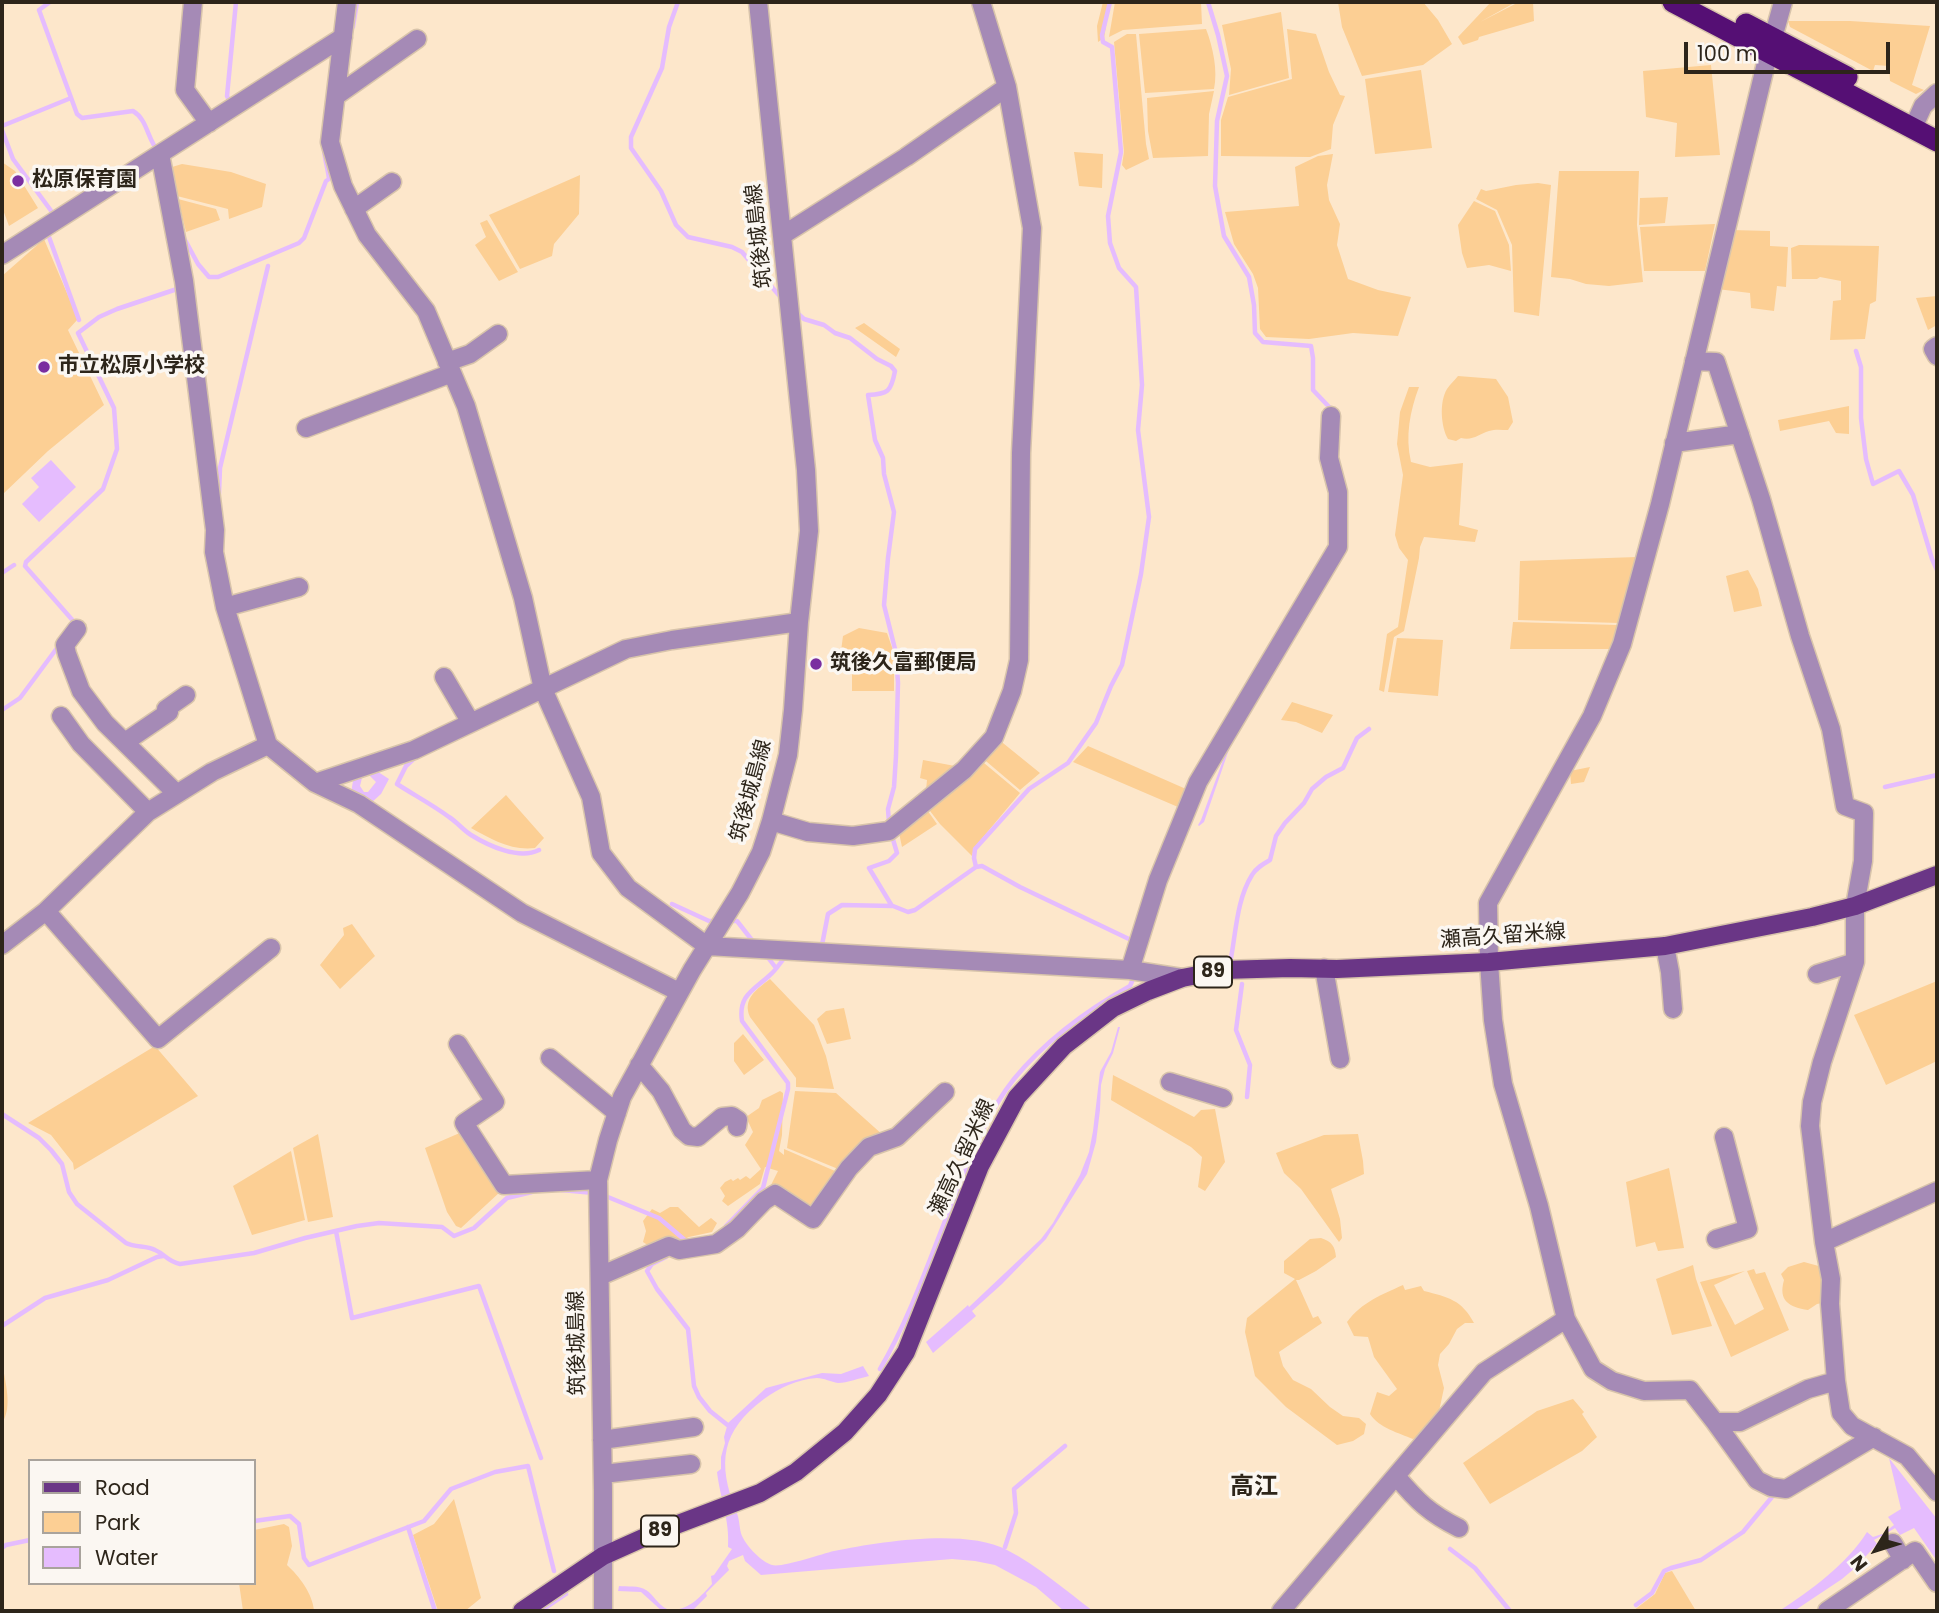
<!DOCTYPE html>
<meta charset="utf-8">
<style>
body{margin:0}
#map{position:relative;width:1939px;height:1613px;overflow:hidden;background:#fde7cb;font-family:Poppins,sans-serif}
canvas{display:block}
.frame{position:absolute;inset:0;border:4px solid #2d251a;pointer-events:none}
.legend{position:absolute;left:28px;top:1459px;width:228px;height:126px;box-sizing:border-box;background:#fbf7f2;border:2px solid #a9a39c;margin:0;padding:9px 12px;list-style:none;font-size:21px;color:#2d251a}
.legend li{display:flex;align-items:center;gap:14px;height:35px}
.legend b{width:35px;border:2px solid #a9a39c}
.north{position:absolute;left:1841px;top:1515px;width:70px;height:70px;-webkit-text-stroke:5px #fbf7f2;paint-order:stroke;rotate:232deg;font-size:19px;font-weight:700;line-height:28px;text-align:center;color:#2d251a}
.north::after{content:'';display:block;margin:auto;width:24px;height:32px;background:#2d251a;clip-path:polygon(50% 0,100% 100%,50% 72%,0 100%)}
.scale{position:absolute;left:1684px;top:42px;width:206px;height:32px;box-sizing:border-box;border:4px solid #2d251a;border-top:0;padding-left:9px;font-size:21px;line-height:24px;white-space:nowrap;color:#2d251a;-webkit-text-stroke:5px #fbf7f2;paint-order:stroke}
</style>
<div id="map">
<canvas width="1939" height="1613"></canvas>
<div class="frame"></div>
<ul class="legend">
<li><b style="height:9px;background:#6a3686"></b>Road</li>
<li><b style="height:19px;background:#fccf94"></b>Park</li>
<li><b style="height:19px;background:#e5bcfe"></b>Water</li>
</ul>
<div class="north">N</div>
<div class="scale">100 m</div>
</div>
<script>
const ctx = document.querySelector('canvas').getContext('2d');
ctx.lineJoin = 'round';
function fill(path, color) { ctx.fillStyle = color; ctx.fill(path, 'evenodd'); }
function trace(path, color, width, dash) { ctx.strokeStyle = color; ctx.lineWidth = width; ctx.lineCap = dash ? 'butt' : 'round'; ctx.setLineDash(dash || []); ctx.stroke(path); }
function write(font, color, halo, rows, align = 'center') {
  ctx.font = font + ' Poppins,"Noto Sans JP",sans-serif'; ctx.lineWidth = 7; ctx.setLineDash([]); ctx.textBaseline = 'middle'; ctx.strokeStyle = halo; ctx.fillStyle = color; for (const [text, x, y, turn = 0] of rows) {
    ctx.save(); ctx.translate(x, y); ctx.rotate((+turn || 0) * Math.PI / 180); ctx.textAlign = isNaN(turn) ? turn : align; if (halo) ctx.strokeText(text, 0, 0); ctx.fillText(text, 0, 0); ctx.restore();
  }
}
fill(new Path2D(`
 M1103,2H1110L1104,38L1098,42L1097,26Z
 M1115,2H1201L1202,24L1123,30L1109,37Z
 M1338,2H1423L1438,20L1452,44L1423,65L1362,76L1342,27Z
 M1491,2H1516L1480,22L1519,2H1533L1534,21L1479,37L1478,40L1463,45L1458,37Z
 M1281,12L1289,78L1229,95L1231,69L1222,25Z
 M1788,21H1850L1930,26L1912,85L1924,90L1916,94L1890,81L1889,66L1875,65L1873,71L1790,27Z
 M1206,29C1213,47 1218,71 1214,89L1145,93L1139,34Z
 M1287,29L1316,34L1329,72L1340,95L1345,96L1333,125L1331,149L1310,157L1221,156V120L1228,97L1292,79Z
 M1127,34H1136L1146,144L1149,159L1126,170L1122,165L1124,152L1114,42Z
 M1711,65L1720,155L1675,157L1677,123L1646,117L1643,71Z
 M1421,70L1432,148L1375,154L1365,79Z
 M1214,91L1209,114L1208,156L1153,158L1148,131L1147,98Z
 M1074,152L1103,154L1102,188L1079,186Z
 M1333,154L1327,185L1329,200L1340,224L1337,245L1348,279L1378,290L1411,297L1398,336L1353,333L1309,339L1266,337L1260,329L1258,288L1253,274L1234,244L1225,212L1299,206L1295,167L1318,156Z
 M2,162L15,171L38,208L9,226L2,207Z
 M182,164L231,172L266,184L262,207L229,219L228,209L177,196L172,167Z
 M1559,171H1639L1637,225L1643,282L1609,286L1586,284L1570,279L1551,277Z
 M580,175L579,214L554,244L552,256L520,269L489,215Z
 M1538,183L1551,185L1539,316L1514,312L1512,245L1497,210L1476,199L1481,189L1486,191L1516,185Z
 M1668,197L1665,223L1639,225L1640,198Z
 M178,199L216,209L220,220L186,232Z
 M1474,201L1495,211L1509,245L1511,271L1489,265L1467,268L1462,253L1458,225Z
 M487,220L518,272L499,281L475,245L486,237L480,223Z
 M1715,224L1705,271H1644L1640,227Z
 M1731,230L1770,231V246L1788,247L1786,287L1777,286L1774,311L1751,308L1750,293L1717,289Z
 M44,239L78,319L68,330L104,405L48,451L2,495V276Z
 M1799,245L1879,246L1876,301L1870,304L1865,339L1830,340L1833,301L1841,300V281L1820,277L1817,279H1792L1791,248Z
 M1937,296V325L1928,330L1916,298Z
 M864,323L900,349L896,357L855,328Z
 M1458,376L1496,379L1508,397L1513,422L1508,430C1502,430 1495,429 1489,431C1479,434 1473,441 1461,438L1456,441L1448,439C1441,427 1439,402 1447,389C1450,384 1455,380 1458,376Z
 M1409,387H1419C1410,411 1405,436 1411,462L1430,467L1463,463L1459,525L1478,530L1475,542L1424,537L1420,547L1419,558L1404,631L1394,637L1384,692L1379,690L1387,634L1398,627L1408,560L1399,548L1395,535L1403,475L1397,444L1400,412Z
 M1849,406V434L1836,433L1829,421L1780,431L1778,420Z
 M1637,557L1619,623L1518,620L1520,561Z
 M1748,570L1758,589L1762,606L1734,612L1726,576Z
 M1513,622L1617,625L1611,649H1510Z
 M859,628L887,633L894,653V691H852V655L841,651L843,636Z
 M1397,638L1443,640L1438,696L1388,692Z
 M1292,702L1333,715L1322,733L1296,722L1281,720Z
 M998,739L1040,773L1020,790L980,756Z
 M1088,746L1186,789L1178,807L1073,762Z
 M978,758L1020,793L974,848L972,856L940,824L927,807Z
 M923,760L955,766L954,769L926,790L927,780L920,778Z
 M1590,767L1584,782L1571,784L1570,771Z
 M506,795L544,838L535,848C511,851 491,839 471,828Z
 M925,807L937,824L902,847L898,828Z
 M352,924L375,956L340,989L320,965L344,935L343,928Z
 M770,979L814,1025L826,1056L834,1089L796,1087V1078L750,1017C742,999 757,989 770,979Z
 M1937,981V1061L1886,1085L1854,1015Z
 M844,1008L851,1039L827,1044L817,1019L826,1011Z
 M743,1034L764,1060L744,1075L734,1061V1043Z
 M155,1046L198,1096L74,1170L73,1163L51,1135L28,1123Z
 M1113,1075L1194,1117L1201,1110L1215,1109L1225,1162L1205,1191L1198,1187L1202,1157L1191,1147L1111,1100Z
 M780,1091L783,1093L782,1135L779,1151L784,1155V1149L842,1174L813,1215L770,1187L778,1171L765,1167L760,1184L728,1206L722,1201L725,1196L720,1188L725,1182L731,1179L733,1181L738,1178L740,1180L746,1176L750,1179L761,1169L745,1145L753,1132L746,1117L759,1108L762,1100Z
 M795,1091L836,1093L884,1136L843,1171L787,1148Z
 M462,1132L500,1192L461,1228L456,1226L447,1212L425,1148Z
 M318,1134L333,1217L308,1222L293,1148Z
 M1358,1134L1363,1161L1364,1174L1331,1189L1340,1219L1342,1238L1339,1242L1301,1189L1284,1173L1276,1153L1324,1135Z
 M291,1151L305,1220L252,1235L233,1186Z
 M1669,1168L1684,1248L1658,1251L1655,1242L1636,1247L1626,1182Z
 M670,1207H678L699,1227L711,1218L717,1223L712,1232L689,1237L678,1242L649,1246L643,1242L646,1231L643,1221L652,1209L660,1213Z
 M1321,1238C1332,1242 1335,1246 1336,1257L1316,1271L1299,1280H1296L1313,1318L1318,1316L1322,1323L1279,1352L1283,1366L1293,1380L1311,1389L1330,1407L1343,1416L1359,1418L1366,1424L1364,1434L1353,1441L1337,1445L1286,1407L1255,1376L1245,1332L1247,1318L1295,1279L1284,1273V1261L1310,1239Z
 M1804,1262L1826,1268L1828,1302L1817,1304L1808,1310C1789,1307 1778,1301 1784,1280L1781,1274L1788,1267Z
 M1693,1265L1696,1279L1712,1326L1672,1335L1656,1279Z
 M1754,1269L1756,1274L1765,1272L1789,1330L1731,1357L1700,1282L1745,1271L1714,1285L1735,1325L1764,1309L1747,1271Z
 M1403,1285L1405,1290L1421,1286L1424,1291C1448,1297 1462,1300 1474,1323H1465L1457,1329L1449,1344L1440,1354L1438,1365L1444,1388L1438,1416L1429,1429L1413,1439C1399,1433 1379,1428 1370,1414L1377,1392L1389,1396L1397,1389L1374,1357L1368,1337L1354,1336L1347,1322C1362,1302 1381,1295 1403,1285Z
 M2,1363C5,1381 13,1407 2,1423Z
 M1573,1399L1584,1412L1582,1414L1597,1437L1582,1451L1490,1504L1463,1463L1537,1411Z
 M454,1499L481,1598L465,1611H438L413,1535L434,1524Z
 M284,1524L289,1527L292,1546L287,1565C299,1576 313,1594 314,1611H243L239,1583H254V1530Z
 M1672,1571L1696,1611H1633L1655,1594L1665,1573Z`), '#fccf94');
fill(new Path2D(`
 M51,460L76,487L39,522L22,504L39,487L31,478Z
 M1252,703L1255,705L1235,732L1204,822L1199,826L1198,825L1201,820L1233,733Z
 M372,768L389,779L381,794L371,803L351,793L354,775ZM369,775L376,782L368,792H364L360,786L362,778Z
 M1118,1027H1120L1113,1053L1105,1069L1101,1085L1100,1110L1096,1142L1087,1174L1046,1239L1002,1284L972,1311L976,1316L933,1353L926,1342L968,1305L969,1307L1041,1239L1053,1223L1080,1175L1089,1152L1093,1131L1100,1072L1111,1052Z
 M863,1366L869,1376C860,1378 847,1383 838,1383C831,1382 824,1378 817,1378C798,1379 779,1388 764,1399C721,1431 717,1463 736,1511C740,1519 739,1529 742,1536C747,1547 762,1562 772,1565C782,1568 821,1554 834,1551C879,1542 965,1528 1007,1550C1038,1566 1065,1590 1093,1611H1064L1036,1587L995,1565L975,1561L952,1559L761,1575L745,1561L743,1555L729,1561L727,1566L729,1570L706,1593L707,1596L692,1611H662L641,1592L618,1591L619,1586C627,1587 639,1585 646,1590C654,1595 658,1605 667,1609C687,1613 700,1597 712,1584L711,1576L714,1575L732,1549L728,1547C730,1520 720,1498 717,1472L721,1469V1457L725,1443L724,1437L728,1423L766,1388L822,1373L841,1374Z
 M1889,1458L1937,1519V1561L1914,1528L1900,1535L1895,1528L1887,1533L1886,1531L1894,1525L1888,1517L1901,1509Z
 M1867,1532L1873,1537L1882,1534L1886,1539L1885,1540L1881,1536L1874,1540L1877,1544L1855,1568L1842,1579L1794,1611H1779C1810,1591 1847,1564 1867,1532Z`), '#e5bcfe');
trace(new Path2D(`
 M50,2L39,10L77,114L82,118L133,111C148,120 147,139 158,151
 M678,2L669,27L662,68L631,137V148L661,191L676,225L688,237L732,247L742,252L783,300
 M1208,2L1218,35L1227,76L1217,121L1215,186L1224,236L1249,277L1254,305L1255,333L1263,342L1311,346L1313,358V390L1332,410
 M353,27L357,2
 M229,100L227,96L236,2
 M2,126L71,98
 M2,130L13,159L52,212
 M49,237L79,320
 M184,238L198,264L209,277H218L299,243L304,238L326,181L329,179C328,169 325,161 324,150
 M794,310L804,319L824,325L835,333L850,338L877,359L891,366L895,371C891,392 888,394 868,395L875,440L883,458L884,474L894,512L888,558L884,605L896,653L898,683L896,756L894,787L888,809L889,823
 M1856,351L1861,367V418L1866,459L1873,484L1899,471L1913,495L1932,559L1937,570
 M219,494L220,468L268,266
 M2,573L14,565
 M75,623L25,566L26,562L103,489L117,449L114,408L78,333L99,317L117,309L177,289
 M2,710L20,698L60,644
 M418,755L406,766L397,784C414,795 433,805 449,817C457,822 463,830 471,835C489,846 519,860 539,850
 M1885,787L1937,775
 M892,836L897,853L889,861L869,868L892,906
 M976,867L974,858L975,849L1029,789L1068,763L1096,723L1111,686L1122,665L1141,574L1149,517L1138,430L1142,385L1136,287L1119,268L1110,243L1108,216L1121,152L1112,47L1103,42L1102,35L1110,2
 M672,904L709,921H717
 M729,921H737L755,944
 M818,945H822L828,914L842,905L893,906L908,912L915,910L976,867L982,866L1020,887L1131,940
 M766,955L776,968
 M1231,958C1236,931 1237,899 1252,875C1256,868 1263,864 1270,860L1276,836L1285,823L1304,803L1312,789L1326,777L1343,768L1357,738L1369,729
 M1242,984L1236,1030L1250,1065L1247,1097
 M2,1114L39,1138L51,1150L62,1164L69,1192L77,1204L126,1243C136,1248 146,1245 155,1250C165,1254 167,1261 180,1264L254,1253L305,1238L357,1226L379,1223L442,1227L454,1236L474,1228L507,1198L532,1192
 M561,1190L594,1193
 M603,1195L659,1218L686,1241L684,1243
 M726,1226L763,1188L788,1089V1083L742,1021C738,995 754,990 770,975C776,970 780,963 785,957
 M336,1231L352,1318L479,1286L541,1458
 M666,1257L652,1264L647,1271L657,1289L688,1329L694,1386L699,1397L710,1411L730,1427
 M2,1326L45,1298L108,1280L157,1257L163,1256
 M880,1369C912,1314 932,1252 956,1193C972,1153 987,1113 1014,1079C1046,1040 1087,1010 1130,986L1133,979
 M254,1521L290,1516L299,1524L304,1558L309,1565L424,1521L451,1489L495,1472L528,1466L554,1571
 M408,1527L435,1611
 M1005,1547L1016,1513L1014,1489L1065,1446
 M2,1548L6,1545L30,1540
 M1450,1549L1475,1568L1510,1611
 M1636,1605L1652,1593L1664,1571L1671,1568L1701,1560L1743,1532L1772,1497
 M541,1611L566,1594`), '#e5bcfe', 4.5);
const minor = new Path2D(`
 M193,2L185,90L209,123
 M347,2L330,142L343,186L367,235L426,311L466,406L523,598L543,689L591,797L601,853L628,888L707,946L1130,970L1182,978
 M1783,2L1766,63L1660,504L1622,644L1592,716L1488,903L1489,962L1493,1020L1503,1084L1539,1206L1566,1319L1593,1369L1612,1381L1644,1391L1690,1390L1715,1422H1740L1808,1389L1836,1381
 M336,96L417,39
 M1913,128L1923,106L1937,93
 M160,154L184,281L215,530L214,552L225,607L268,745L315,783L359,804L522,913L679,992
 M354,209L392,182
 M783,235L906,157L1007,87
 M2,255L343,37
 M1937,346L1933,349L1937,356
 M1694,361L1716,362L1761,499L1800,636L1831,729L1845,806L1864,813L1863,861L1855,906V962L1822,1062L1812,1102L1810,1126L1824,1242L1831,1279L1830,1304L1836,1381L1841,1413L1852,1426L1907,1456L1937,1492
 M447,362L470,354L498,334
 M306,428L452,373
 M1674,443L1740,434
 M225,607L299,587
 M77,629L65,645L67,654L81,691L105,723L177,794
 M444,677L471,723
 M61,716L81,744L148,812
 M125,742L169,712L166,709L186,695
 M315,783L414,750L626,649L672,640L799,622
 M771,821L808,832L853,836L889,831L964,770L994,737L1012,691L1019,660L1021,453L1032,228L1007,87L981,2
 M46,911L158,1039L271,948
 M2,945L46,911L148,812L212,772L268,745
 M1665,946L1670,972L1673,1009
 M1324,968L1340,1059
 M1130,970L1158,880L1198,782L1338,547V492L1329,458L1331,416
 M1817,974L1855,962
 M458,1044L495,1102L464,1123L504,1185L598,1180
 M550,1058L617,1113
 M639,1065L661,1091L682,1130L689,1136L698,1137L722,1117L732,1116L738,1120L737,1127
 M1170,1082L1223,1098
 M1716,1239L1748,1229L1724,1137
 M1824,1242L1937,1191
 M600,1276L669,1246L679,1250L716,1244L737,1229L764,1201L775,1194L813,1219L849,1168L869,1147L897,1137L945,1092
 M1715,1422L1757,1480L1771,1487L1786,1489L1874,1437
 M602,1440L694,1427
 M603,1474L691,1464
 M1396,1476C1417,1501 1429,1513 1459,1528
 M1893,1543L1903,1560
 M603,1611V1491L598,1180L608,1140L622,1097L692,970L740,893L761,852L771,821L788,755L793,710L799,622L809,531L806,470L758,2
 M1281,1611L1484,1372L1566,1319
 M1827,1611L1915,1551L1937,1583`);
const major = new Path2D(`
 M522,1611L603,1556L652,1534L760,1493L796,1472L845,1432L878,1395L906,1352L980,1166L1017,1097L1064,1046L1113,1008L1148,991L1182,978L1224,970L1290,968L1337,969L1489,962L1665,946L1812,917L1855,906L1937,875`);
const highway = new Path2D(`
 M1673,2L1937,141
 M1746,24L1847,77`);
trace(minor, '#d8c4ab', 21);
trace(major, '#d8c4ab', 21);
trace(highway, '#d8c4ab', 24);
trace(minor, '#a58ab6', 18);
trace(major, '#6a3686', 18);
trace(highway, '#550f74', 21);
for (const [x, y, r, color] of [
 [18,181,7,"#7a2ea0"],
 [44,367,7,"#7a2ea0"],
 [816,664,7,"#7a2ea0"]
]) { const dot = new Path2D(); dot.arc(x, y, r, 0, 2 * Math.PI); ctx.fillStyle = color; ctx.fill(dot); trace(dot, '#fbf7f2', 2.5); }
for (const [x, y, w] of [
 [1213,972,38],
 [660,1531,38]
]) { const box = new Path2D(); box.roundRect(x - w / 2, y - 15.5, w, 31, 5); ctx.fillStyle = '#fbf7f2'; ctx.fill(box); trace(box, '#2d251a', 2); }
write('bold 19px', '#2d251a', null, [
 ["89",1213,972],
 ["89",660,1531]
]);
write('bold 21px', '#2d251a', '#fbf7f2', [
 ["松原保育園",32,181],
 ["市立松原小学校",58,367],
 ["筑後久富郵便局",830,664]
], 'left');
write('21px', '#2d251a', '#fbf7f2', [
 ["筑後城島線",760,236,-96],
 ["筑後城島線",752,791,-75],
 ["瀬高久留米線",1503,937,-4],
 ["瀬高久留米線",963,1158,-65],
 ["筑後城島線",578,1343,-91]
]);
write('bold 24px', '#2d251a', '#fbf7f2', [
 ["高江",1254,1488]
]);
</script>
